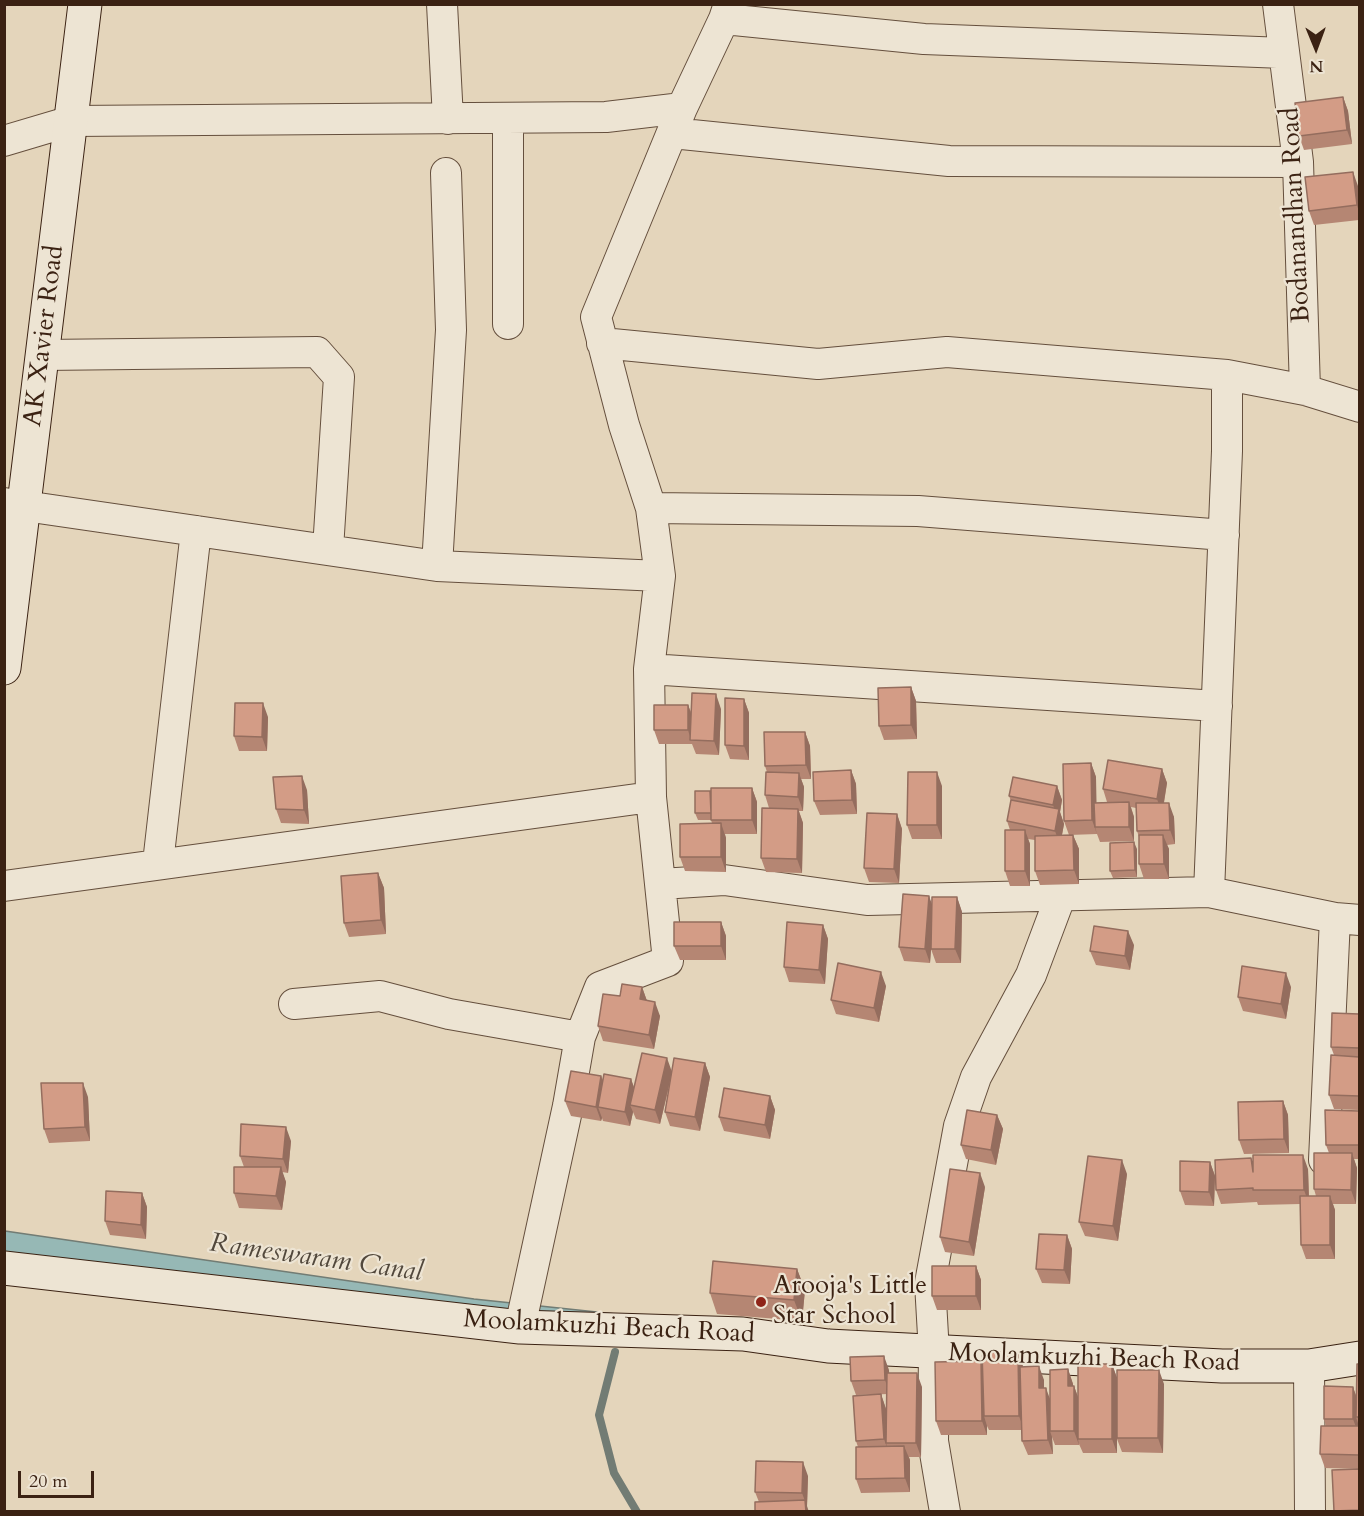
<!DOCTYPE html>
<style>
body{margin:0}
#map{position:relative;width:1364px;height:1516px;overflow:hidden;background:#e4d5bb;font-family:Cardo,serif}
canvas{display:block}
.frame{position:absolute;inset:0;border:6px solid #3b2213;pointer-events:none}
.north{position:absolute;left:1286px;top:18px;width:60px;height:60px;-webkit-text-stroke:4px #ede4d3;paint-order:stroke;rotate:179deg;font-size:16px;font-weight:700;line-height:24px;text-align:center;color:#3b2213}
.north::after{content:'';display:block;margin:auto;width:21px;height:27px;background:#3b2213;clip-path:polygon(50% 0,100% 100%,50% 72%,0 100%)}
.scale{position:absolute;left:18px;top:1471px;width:76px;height:27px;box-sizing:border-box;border:3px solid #3b2213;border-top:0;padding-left:8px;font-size:18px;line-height:21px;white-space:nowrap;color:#3b2213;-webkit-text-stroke:4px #ede4d3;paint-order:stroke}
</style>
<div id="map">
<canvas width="1364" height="1516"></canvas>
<div class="frame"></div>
<div class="north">N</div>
<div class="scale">20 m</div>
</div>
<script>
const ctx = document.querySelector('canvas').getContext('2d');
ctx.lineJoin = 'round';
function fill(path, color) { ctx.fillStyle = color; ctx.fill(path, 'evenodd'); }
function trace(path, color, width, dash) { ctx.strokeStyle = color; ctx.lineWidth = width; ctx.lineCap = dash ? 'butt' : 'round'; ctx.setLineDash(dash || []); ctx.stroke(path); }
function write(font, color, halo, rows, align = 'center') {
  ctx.font = font + ' Cardo,serif'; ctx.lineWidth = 4.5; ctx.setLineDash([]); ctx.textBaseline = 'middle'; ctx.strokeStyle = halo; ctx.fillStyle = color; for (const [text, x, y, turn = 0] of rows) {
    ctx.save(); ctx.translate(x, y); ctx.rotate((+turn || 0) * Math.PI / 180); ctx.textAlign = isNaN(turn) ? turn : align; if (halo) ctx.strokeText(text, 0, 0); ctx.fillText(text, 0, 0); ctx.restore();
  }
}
const water = new Path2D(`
 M5,1231L474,1299L918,1346L621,1329L5,1252Z`);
fill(water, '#96b8b5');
trace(water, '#727c74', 1.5);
trace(new Path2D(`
 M615,1352L599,1415L614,1473L637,1512`), '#727c74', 8);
const street = new Path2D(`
 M442,4L448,119
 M1278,4L1298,162L1305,390
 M724,19L924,39L1284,53
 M508,119V324
 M672,133L949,161L1298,162
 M4,141L71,121L606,117L682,108
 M602,343L818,364L947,352L1227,375L1305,390L1360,407
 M42,355L317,352L339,377L328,549
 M4,503L437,566L660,576
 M651,508L918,511L1224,535
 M437,566L451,330L446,173
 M649,669L1217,706
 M158,863L196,531
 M661,884L724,880L867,900L1209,892L1335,918L1360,920
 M4,886L651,797
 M1209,892L1227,451V375
 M294,1004L380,996L449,1014L580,1037
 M1324,1160L1335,918
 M520,1327L568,1106L580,1037L600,987L668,961L651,797L649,669L660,576L651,508L624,425L596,317L682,108L724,19L729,4
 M1309,1366L1310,1512
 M945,1512L933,1441L934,1353L930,1283L959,1126L976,1077L1031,975L1061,895`);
const secondary = new Path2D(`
 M4,668L85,4
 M4,1268L520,1327L743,1334L828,1346L1222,1366H1309L1360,1358`);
trace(street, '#654f3d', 32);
trace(secondary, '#3b2213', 35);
trace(street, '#ede4d3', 30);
trace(secondary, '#ede4d3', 33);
fill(new Path2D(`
 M1343,97L1348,111L1352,144L1304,150L1299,136Z
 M1358,186L1359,195V220L1314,225L1309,211Z
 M911,687L916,701L917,739L884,740L879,726Z
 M744,699L749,713V760L730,759L725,745Z
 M688,705L692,714L721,709L719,755L696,754L692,744H659L654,730Z
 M268,717L267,751H239L234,736Z
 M805,732L810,746L811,779H801L804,787L803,811H799L803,823L802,873L766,872L761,858L769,808L765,795L767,772L765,766Z
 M1091,763L1096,777V803L1107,802L1103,789L1162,769L1167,783L1164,803L1174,817L1175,844L1167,845L1169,849V879H1144L1139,864V837L1137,831L1136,808L1131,807L1134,817V841L1100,842L1097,834L1069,835L1064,821Z
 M851,770L856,784L857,814L820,815L814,801Z
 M942,786V839H912L907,825Z
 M1057,786L1062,800L1060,812L1064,824L1062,835H1073L1079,849V884L1040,885L1035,871V840L1028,839L1030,844V886H1010L1005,871L1010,830L1007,821L1011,801L1009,796Z
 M752,788L757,802V834H725L726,838V872L685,871L680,857L712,823L711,820H698L695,813Z
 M307,790L309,824L281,823L276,809Z
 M897,814L902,829L899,883L869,882L864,868Z
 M1137,849V877L1113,878L1110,871Z
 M378,873L384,888L386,934L349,937L344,923Z
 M929,896L931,904L957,897L962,912L961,963H936L931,949L930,963L904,961L899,947Z
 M721,922L726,936V960H680L674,946Z
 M823,925L828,939L825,984L789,982L784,967Z
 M1134,945L1130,970L1096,965L1090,951Z
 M886,986L879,1022L836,1014L831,1000Z
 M642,987L647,1001L660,1016L654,1049L603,1041L598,1026L620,996Z
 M1291,987L1286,1019L1243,1011L1238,997Z
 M1359,1014V1110L1334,1109L1329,1095L1334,1055L1331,1047Z
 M705,1063L710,1077L700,1131L670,1126L665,1112L670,1083L660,1124L636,1119L633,1112L630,1126L603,1121L602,1118L601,1121L571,1116L565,1101L601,1076L603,1080L631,1079L634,1088L672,1071Z
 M770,1096L775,1110L770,1139L724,1131L719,1117Z
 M88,1097L90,1141L49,1143L44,1129Z
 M1283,1101L1288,1115L1289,1153L1244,1154L1239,1140Z
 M1359,1111V1159H1354L1357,1168L1356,1204H1333L1335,1210V1259H1306L1301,1245L1300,1204L1258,1205L1257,1202L1221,1204L1216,1190L1251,1158L1253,1163L1308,1169L1309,1196H1316L1314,1189L1329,1153L1326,1145Z
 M997,1115L1003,1129L996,1165L966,1159L961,1145Z
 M291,1141L288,1173L282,1172L286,1182L282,1210L239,1208L234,1193L244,1167L240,1156Z
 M1210,1162L1215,1176L1214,1206L1185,1205L1180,1191Z
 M1127,1174L1118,1241L1085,1236L1079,1222Z
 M985,1187L974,1256L945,1252L940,1237Z
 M142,1193L147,1207L146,1239L110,1235L105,1221Z
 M1067,1235L1072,1249L1070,1284L1042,1283L1036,1269Z
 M976,1266L981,1280V1310H937L932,1296Z
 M797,1269L805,1290L802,1321L717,1314L710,1293Z
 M1112,1364L1117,1378L1164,1384L1163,1453L1122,1452L1117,1439V1453H1083L1079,1444V1445H1055L1052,1437L1053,1454L1028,1455L1022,1441V1430H989L987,1426V1435H941L936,1421L983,1365L1023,1367L1044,1380V1388L1050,1399L1068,1369L1073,1384V1386H1074L1078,1397Z
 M1359,1364V1512H1334L1332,1470L1359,1469L1325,1468L1320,1454L1326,1426L1324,1419L1353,1387L1356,1396Z
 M889,1370V1373L922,1387L921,1457H909L910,1460V1492L861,1493L856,1479L858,1447L856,1441L881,1394L886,1409L887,1418V1394L856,1395L851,1381Z
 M808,1476L807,1506L759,1502L755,1492Z`), '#b58673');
fill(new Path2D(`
 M1343,97L1348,111L1352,144L1347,130Z
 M1353,172L1358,186L1359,212L1357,205Z
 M911,687L916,701L917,739L911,725Z
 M716,694L721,709L719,755L714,741Z
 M744,699L749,713V760L744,746Z
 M263,703L268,717L267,751L262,737Z
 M688,705L693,719L691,740L688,730Z
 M805,732L810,746L811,779L806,765Z
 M1091,763L1096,777L1097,827H1095L1097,834L1092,820Z
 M1162,769L1167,783L1162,813L1157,799Z
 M851,770L856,784L857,814L852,800Z
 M937,772L942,786V839L937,825Z
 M799,773L804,787L803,811L798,797Z
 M302,776L307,790L309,824L304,810Z
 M1057,786L1062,800L1060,812L1064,824L1060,845L1055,831L1057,816L1053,805Z
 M752,788L757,802V834L752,820Z
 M1129,802L1134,817V841L1129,827Z
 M1169,803L1174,817L1175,844L1170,830Z
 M798,809L803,823L802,873L797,859Z
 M897,814L902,829L899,883L894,869Z
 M721,823L726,838V872L721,857Z
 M1025,830L1030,844V886L1025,871Z
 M1073,835L1079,849V884L1074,870Z
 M1163,835L1169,849V879L1164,864Z
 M1134,842L1137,849V877L1135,870Z
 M378,873L384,888L386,934L381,920Z
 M929,896L934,910L930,963L925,949Z
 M957,897L962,912L961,963L955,949Z
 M721,922L726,936V960L721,946Z
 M823,925L828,939L825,984L819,970Z
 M1128,931L1134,945L1130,970L1125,956Z
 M881,972L886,986L879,1022L874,1008Z
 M1286,973L1291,987L1286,1019L1281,1004Z
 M642,987L647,1001L640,999Z
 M655,1002L660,1016L654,1049L649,1035Z
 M667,1058L672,1072L660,1124L655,1110Z
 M705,1063L710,1077L700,1131L695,1117Z
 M601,1076L606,1091L598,1107L602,1118L601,1121L596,1107Z
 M631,1079L636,1093L630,1105L633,1112L630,1126L625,1112Z
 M83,1083L88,1097L90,1141L85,1127Z
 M770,1096L775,1110L770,1139L765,1125Z
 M1283,1101L1288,1115L1289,1153L1284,1139Z
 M997,1115L1003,1129L996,1165L991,1150Z
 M286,1127L291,1141L288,1173L283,1159Z
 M1352,1153L1357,1168L1356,1204L1351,1190Z
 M1303,1155L1308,1169L1309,1204L1304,1190Z
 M1122,1160L1127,1174L1118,1241L1113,1226Z
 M1210,1162L1215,1176L1214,1206L1209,1192Z
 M281,1167L286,1182L282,1210L276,1196Z
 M980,1173L985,1187L974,1256L969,1242Z
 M142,1193L147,1207L146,1239L141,1225Z
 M1330,1196L1335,1210V1259L1330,1245Z
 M1067,1235L1072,1249L1070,1284L1064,1270Z
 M976,1266L981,1280V1310L976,1296Z
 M797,1269L805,1290L802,1321L794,1300Z
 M1018,1352L1023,1366L1024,1430L1019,1416Z
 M884,1356L889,1370L890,1394L885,1380Z
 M981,1361L987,1375L984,1416L987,1426V1435L982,1421Z
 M1112,1364L1117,1378V1453L1112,1439Z
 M1039,1366L1044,1380V1402L1039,1388Z
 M1068,1369L1073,1384V1400L1068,1386Z
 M1159,1370L1164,1384L1163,1453L1158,1438Z
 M917,1373L922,1387L921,1457L916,1443Z
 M1074,1386L1079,1400L1078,1439L1079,1445L1074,1431Z
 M1353,1387L1358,1401L1356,1417L1358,1423V1433L1353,1419Z
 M1046,1388L1051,1402L1050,1431L1052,1437L1053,1454L1048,1440Z
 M881,1394L886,1409L888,1443H886L889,1453L884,1439Z
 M904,1446L910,1460V1492L905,1478Z
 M803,1462L808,1476L807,1506L809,1512H806L805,1501L802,1493Z`), '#946d5e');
const building = new Path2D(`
 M1343,97L1347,130L1299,136L1295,103Z
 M1353,172L1357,205L1309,211L1305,177Z
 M911,687V725L879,726L878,688Z
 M692,693L716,694L714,741L690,740Z
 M725,698L744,699V746L725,745Z
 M235,703H263L262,737L234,736Z
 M654,705H688V730H654Z
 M764,732H805L806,765L765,766Z
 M1108,760L1162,769L1157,799L1103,789Z
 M1091,763L1092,820L1064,821L1063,764Z
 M851,770L852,800L814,801L813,772Z
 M766,772L799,773L798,797L765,795Z
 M908,772H937V825H907Z
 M302,776L304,810L276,809L273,777Z
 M1013,777L1057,786L1053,805L1009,796Z
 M711,788H752V820H711Z
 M695,791H710L711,813H695Z
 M1011,800L1059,809L1055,831L1007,821Z
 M1129,802V827H1095L1094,803Z
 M1136,803H1169L1170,830L1137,831Z
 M762,808L798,809L797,859L761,858Z
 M867,813L897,814L894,869L864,868Z
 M721,823V857H680V824Z
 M1005,830H1025V871H1005Z
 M1073,835L1074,870L1035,871V836Z
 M1139,835H1163L1164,864H1139Z
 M1134,842L1135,870L1110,871V843Z
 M378,873L381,920L344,923L341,876Z
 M903,894L929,896L925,949L899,947Z
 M932,897H957L955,949H931Z
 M674,922H721V946H674Z
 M787,922L823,925L819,970L784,967Z
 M1094,926L1128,931L1125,956L1090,951Z
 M838,963L881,972L874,1008L831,1000Z
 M1242,966L1286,973L1281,1004L1238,997Z
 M622,984L642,987L640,999L655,1002L649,1035L598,1026L603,994L620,996Z
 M1332,1013L1359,1014V1048L1331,1047Z
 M642,1053L667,1058L655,1110L630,1105Z
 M1331,1055L1359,1057V1096L1329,1095Z
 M674,1058L705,1063L695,1117L665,1112Z
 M571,1071L601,1076L596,1107L565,1101Z
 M604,1074L631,1079L625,1112L598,1107Z
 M41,1083H83L85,1127L44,1129Z
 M724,1088L770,1096L765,1125L719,1117Z
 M1283,1101L1284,1139L1239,1140L1238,1102Z
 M967,1110L997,1115L991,1150L961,1145Z
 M1325,1110L1359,1111V1145H1326Z
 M241,1124L286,1127L283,1159L240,1156Z
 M1314,1153H1352L1351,1190L1314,1189Z
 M1253,1155H1303L1304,1190H1253V1188L1216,1190L1215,1160L1251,1158L1253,1172Z
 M1088,1156L1122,1160L1113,1226L1079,1222Z
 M1180,1161L1210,1162L1209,1192L1180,1191Z
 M234,1167H281L276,1196L234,1193Z
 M950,1169L980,1173L969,1242L940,1237Z
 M106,1191L142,1193L141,1225L105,1221Z
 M1300,1196H1330V1245H1301Z
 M1039,1234L1067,1235L1064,1270L1036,1269Z
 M713,1261L797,1269L794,1300L710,1293Z
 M932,1266H976V1296H932Z
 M982,1352H1018L1019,1416H984Z
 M884,1356L885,1380L851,1381L850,1357Z
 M981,1361L982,1421H936L935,1362Z
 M1078,1364H1112V1439H1078Z
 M1357,1364H1359V1417H1356Z
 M1039,1366V1388H1046L1048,1440L1022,1441L1020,1367Z
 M1068,1369V1386H1074V1431H1050V1370Z
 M1117,1370H1159L1158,1438H1117Z
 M887,1373H917L916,1443H886Z
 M1324,1386L1353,1387V1419H1324Z
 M881,1394L884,1439L856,1441L853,1396Z
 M1321,1426H1359V1455L1320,1454Z
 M904,1446L905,1478L856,1479V1447Z
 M756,1461L803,1462L802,1493L755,1492Z
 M1359,1469V1510L1334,1511L1332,1470Z
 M805,1500L806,1512H755V1502Z`);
fill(building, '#d39c86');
trace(building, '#946d5e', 1.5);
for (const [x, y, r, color] of [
 [761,1302,6,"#8f2418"]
]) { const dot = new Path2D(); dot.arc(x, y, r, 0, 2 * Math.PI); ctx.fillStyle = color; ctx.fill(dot); trace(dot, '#ede4d3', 2); }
write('26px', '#3b2213', '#ede4d3', [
 ["Bodanandhan Road",1297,215,-93],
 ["AK Xavier Road",45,336,-83],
 ["Moolamkuzhi Beach Road",609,1328,3],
 ["Moolamkuzhi Beach Road",1094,1359,2]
]);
write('26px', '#3b2213', '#ede4d3', [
 ["Arooja's Little",773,1287],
 ["Star School",773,1317]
], 'left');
write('italic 27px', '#52483c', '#ede4d3', [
 ["Rameswaram Canal",316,1259,8]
]);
</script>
